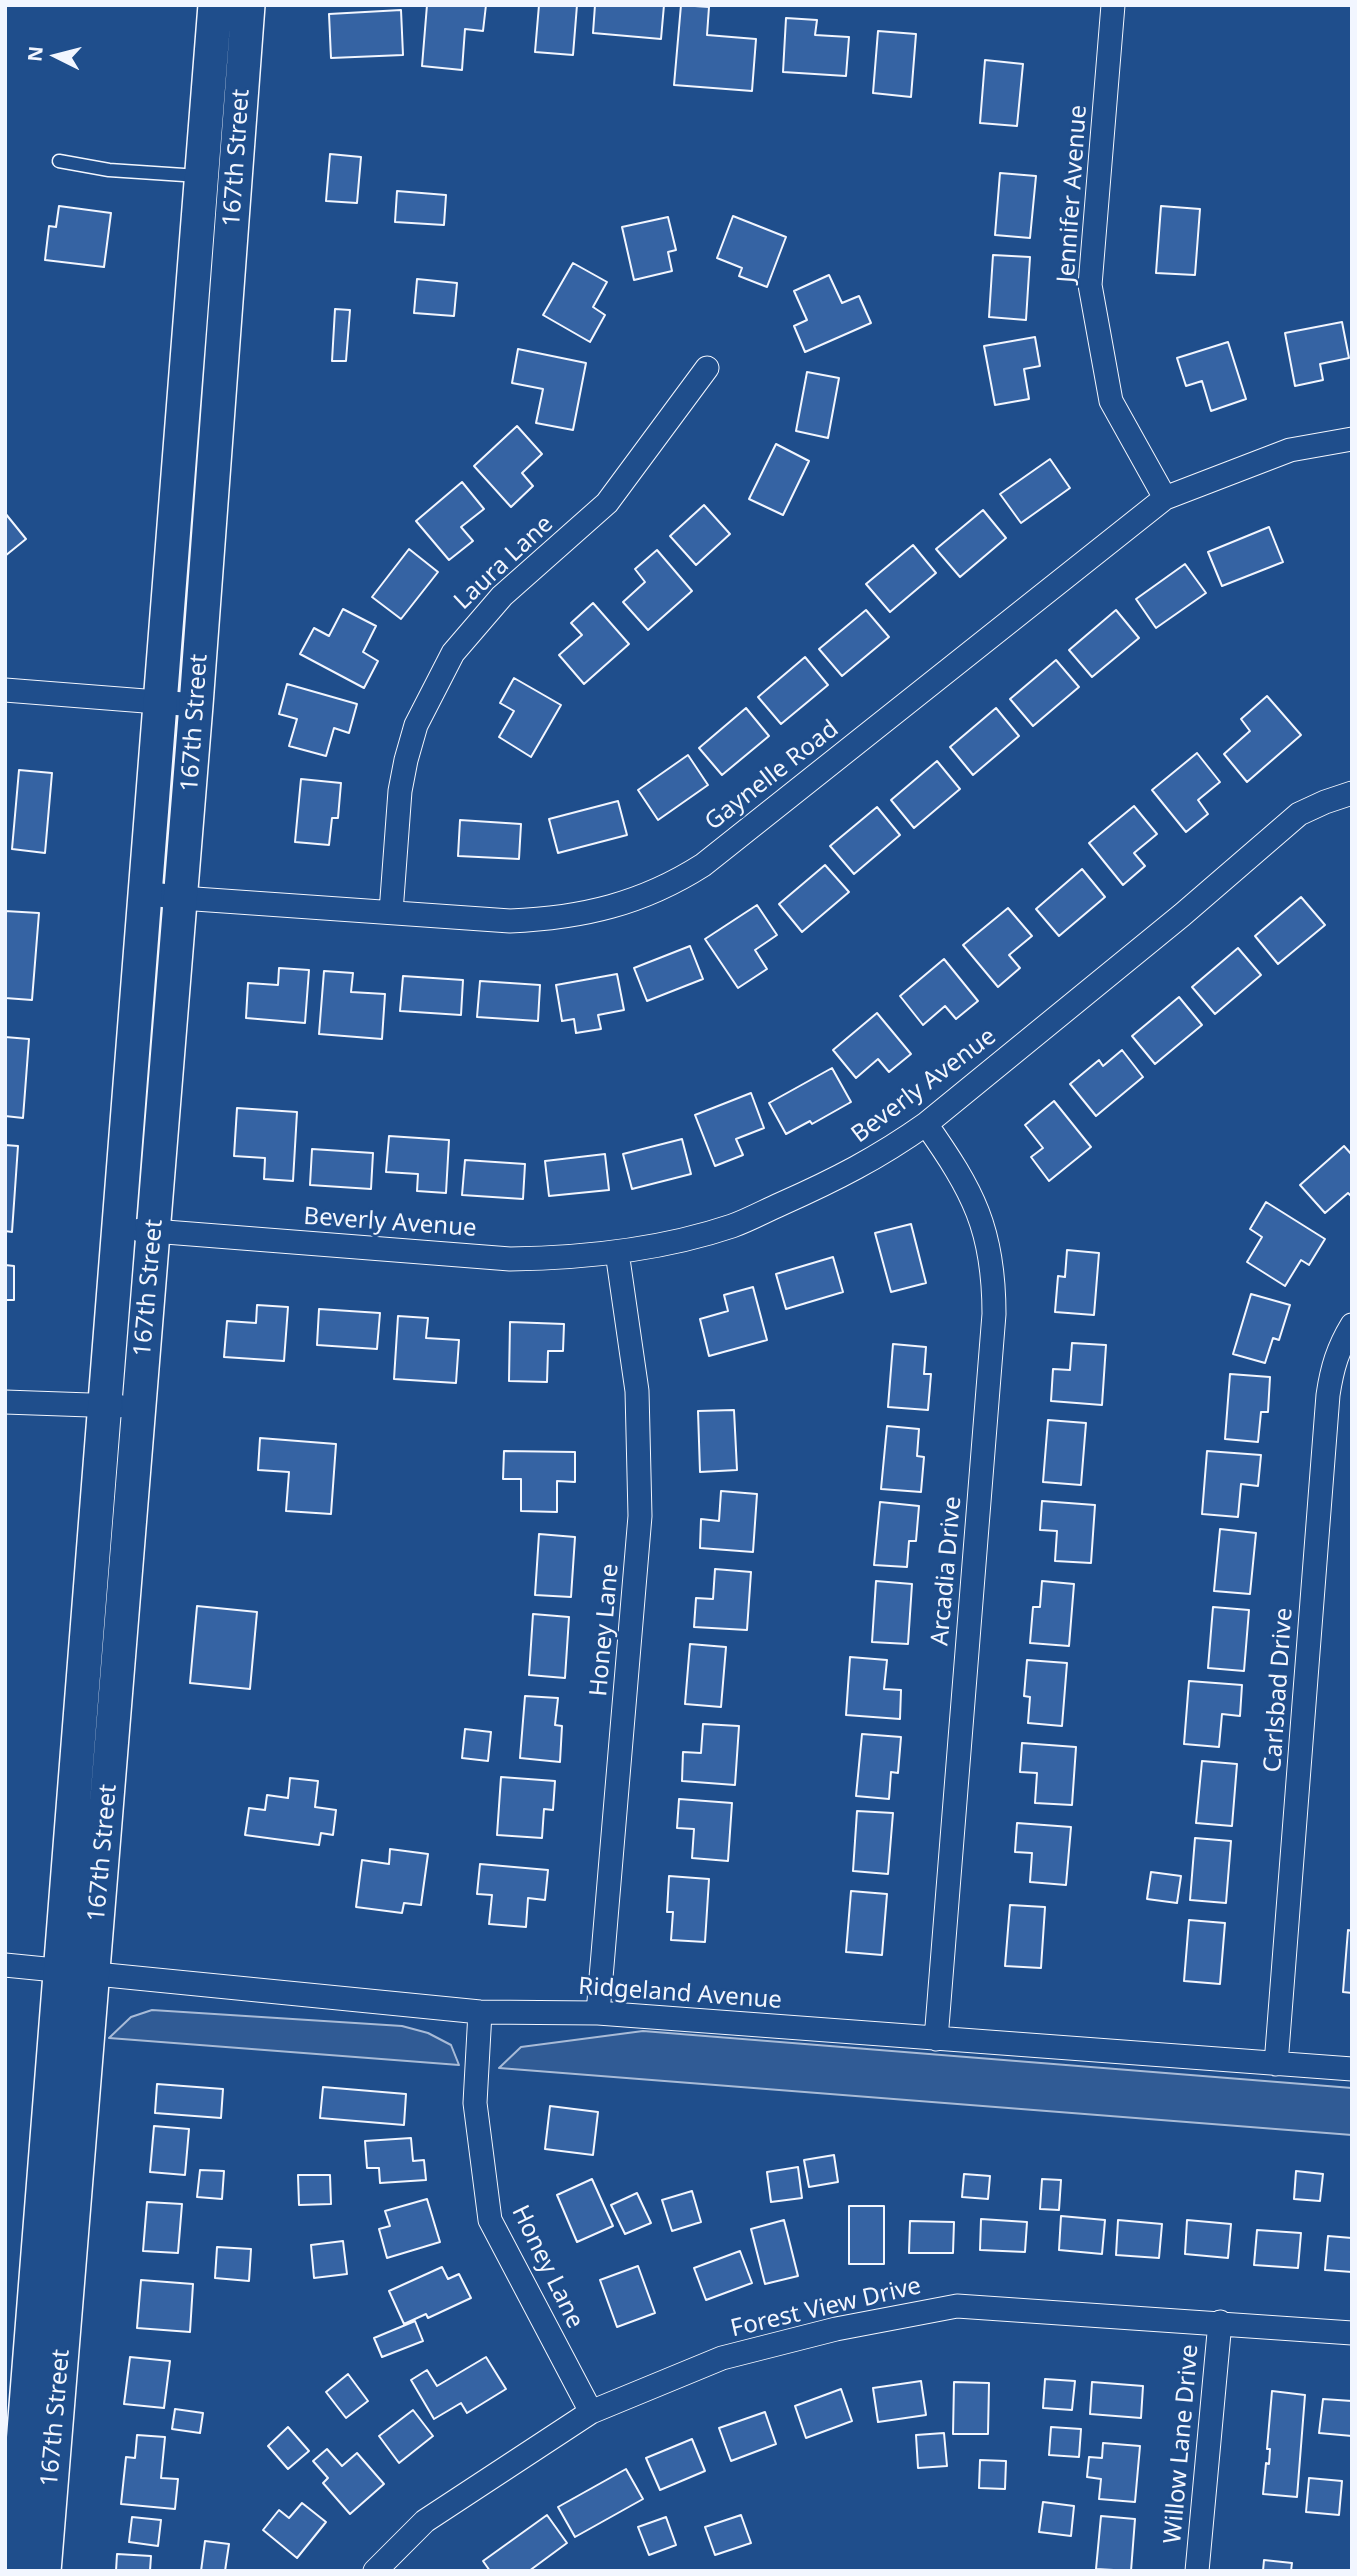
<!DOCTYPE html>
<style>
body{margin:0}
#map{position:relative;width:1357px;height:2576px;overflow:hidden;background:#1f4e8c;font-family:"Noto Sans",sans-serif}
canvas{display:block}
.frame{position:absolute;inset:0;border:7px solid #f2f6ff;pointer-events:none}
.north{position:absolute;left:21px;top:21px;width:70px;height:70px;-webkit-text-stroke:5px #1f4e8c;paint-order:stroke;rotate:276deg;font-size:19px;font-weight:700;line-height:28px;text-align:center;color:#f2f6ff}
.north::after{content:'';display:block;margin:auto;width:24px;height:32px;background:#f2f6ff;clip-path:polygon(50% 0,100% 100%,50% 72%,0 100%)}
</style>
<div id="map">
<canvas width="1357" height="2576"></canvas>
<div class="frame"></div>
<div class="north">N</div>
</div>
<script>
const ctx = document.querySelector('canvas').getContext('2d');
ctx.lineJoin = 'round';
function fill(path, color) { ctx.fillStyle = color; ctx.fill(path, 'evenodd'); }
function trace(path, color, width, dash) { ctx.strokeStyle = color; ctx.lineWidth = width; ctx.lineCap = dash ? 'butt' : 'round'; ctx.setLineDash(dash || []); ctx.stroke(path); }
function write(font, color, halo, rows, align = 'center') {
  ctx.font = font + ' "Noto Sans",sans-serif'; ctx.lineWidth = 5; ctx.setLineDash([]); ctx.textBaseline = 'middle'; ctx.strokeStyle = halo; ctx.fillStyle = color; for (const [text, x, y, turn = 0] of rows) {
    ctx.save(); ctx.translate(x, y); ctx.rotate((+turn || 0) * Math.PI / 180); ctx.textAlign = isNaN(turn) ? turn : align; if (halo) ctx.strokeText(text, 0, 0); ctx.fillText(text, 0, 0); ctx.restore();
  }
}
const built = new Path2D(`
 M152,2010L402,2026L428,2033L451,2045L459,2065L109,2038L131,2017Z
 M643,2031L1352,2088V2135L499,2068L521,2047Z`);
fill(built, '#305b95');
trace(built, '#a8bbd7', 2);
const building = new Path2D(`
 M427,5H486L483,31L465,29L462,70L422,66Z
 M539,5H577L573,55L535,52Z
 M595,5H664L661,39L593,33Z
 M681,5L709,7L707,35L756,39L752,91L674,85Z
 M401,10L403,55L331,58L329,14Z
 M786,18L817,20L815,35L849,37L846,76L783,72Z
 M878,31L916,34L911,97L873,93Z
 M985,60L1023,64L1017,126L980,123Z
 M330,154L361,157L357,203L326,201Z
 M1000,173L1036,176L1030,238L995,235Z
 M397,191L446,195L444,225L395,222Z
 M59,206L111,213L104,267L45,260L49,226L56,227Z
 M1161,206L1200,209L1195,275L1156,273Z
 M733,216L786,237L767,287L739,276L742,268L717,258Z
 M668,217L676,250L668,252L672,271L634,280L622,227Z
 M993,255L1030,257L1026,320L989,317Z
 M573,263L607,282L593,307L605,315L590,342L543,315Z
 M829,275L842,303L859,296L871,323L805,352L794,326L807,320L794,291Z
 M417,279L457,283L454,316L414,313Z
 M335,309L350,310L346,361H332Z
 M1342,322L1349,358L1320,364L1323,380L1295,386L1285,333Z
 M1035,337L1040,366L1024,369L1029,399L995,405L984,346Z
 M1228,342L1246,399L1211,411L1202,381L1186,386L1177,358Z
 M518,349L586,363L573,430L536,423L543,389L512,383Z
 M807,372L839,378L828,438L796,431Z
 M517,426L542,454L522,473L533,486L511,507L474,466Z
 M776,444L809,461L783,515L749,499Z
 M1050,459L1070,488L1021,523L1000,494Z
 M462,482L484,509L461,527L473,541L449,560L416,521Z
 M704,505L730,534L696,565L670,536Z
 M983,510L1006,538L960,577L936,549Z
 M5,513L26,539L5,556Z
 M1269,527L1283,562L1222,586L1208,552Z
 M913,545L936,573L890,612L866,584Z
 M409,549L438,572L401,619L372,597Z
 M657,550L692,591L648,630L623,602L645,582L635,569Z
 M1185,564L1206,593L1156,628L1136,599Z
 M593,603L629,644L584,684L559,655L582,635L571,623Z
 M343,609L376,626L363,652L378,661L364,688L300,654L314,628L329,636Z
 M866,610L889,637L842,676L819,649Z
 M1116,610L1139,638L1092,677L1069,650Z
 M805,657L828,685L781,724L758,697Z
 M1056,660L1079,687L1033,726L1010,699Z
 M514,678L561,705L531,757L499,737L514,711L500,703Z
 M287,684L357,704L349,733L334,728L326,756L289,746L297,719L279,714Z
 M1267,696L1301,735L1247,782L1224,754L1250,731L1241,719Z
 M746,708L769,736L722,775L699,748Z
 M996,708L1019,736L973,775L950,747Z
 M1197,753L1220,782L1198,800L1208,814L1186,832L1152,790Z
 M688,755L708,785L658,820L638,790Z
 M937,761L960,789L914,828L891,800Z
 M19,770L52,773L45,853L12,849Z
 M301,779L341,783L338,818H332L329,845L295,842Z
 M618,801L627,835L558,853L549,819Z
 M1134,806L1157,834L1134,853L1145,866L1123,885L1089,843Z
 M877,807L900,835L854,874L830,846Z
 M460,820L521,824L519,859L458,856Z
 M825,865L849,892L802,932L779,904Z
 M1082,869L1105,897L1059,936L1036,909Z
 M1301,897L1325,925L1278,964L1255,936Z
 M757,905L777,935L755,950L767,969L738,988L705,939Z
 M1008,908L1032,936L1009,955L1020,968L998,987L963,945Z
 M5,911L39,913L32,1000L5,998Z
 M690,946L703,979L647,1001L634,968Z
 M1238,948L1261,975L1215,1014L1192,987Z
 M944,959L978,1001L956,1019L945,1006L923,1025L900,996Z
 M279,968L309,970L305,1023L246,1018L248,983L278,985Z
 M324,971L353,973L351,992L385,994L382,1039L319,1034Z
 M617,974L624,1010L598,1015L601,1029L576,1033L574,1019L562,1021L556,985Z
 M403,976L463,980L461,1015L400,1011Z
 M480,981L540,985L538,1021L477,1017Z
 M1179,997L1202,1025L1155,1064L1132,1036Z
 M877,1013L911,1054L889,1072L878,1059L856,1078L833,1050Z
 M5,1037L29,1039L23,1118L5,1116Z
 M1122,1050L1143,1077L1096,1116L1070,1084L1099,1060L1103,1066Z
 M832,1068L851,1102L812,1124L810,1121L786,1134L769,1103Z
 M751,1093L764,1128L736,1139L743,1155L715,1166L695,1115Z
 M1054,1101L1091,1147L1049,1181L1031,1157L1043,1148L1025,1125Z
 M237,1108L297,1112L293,1181L264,1179L265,1158L234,1156Z
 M389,1136L449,1140L446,1193L417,1191L418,1174L386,1172Z
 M682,1139L691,1174L632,1189L623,1154Z
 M5,1145L18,1146L12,1232L5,1231Z
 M1344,1146L1352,1155V1197L1348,1193L1325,1213L1300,1185Z
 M312,1149L373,1153L371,1189L310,1185Z
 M605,1154L609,1190L549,1196L545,1161Z
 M465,1160L525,1164L523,1199L462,1195Z
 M1266,1202L1325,1239L1309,1265L1301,1260L1285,1286L1247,1262L1262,1237L1250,1229Z
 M911,1224L926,1283L891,1292L875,1233Z
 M1067,1250L1099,1253L1094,1315L1055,1312L1058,1276L1065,1277Z
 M833,1257L843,1292L786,1309L776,1274Z
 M5,1265L14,1266V1300H5Z
 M753,1287L767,1340L709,1356L700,1319L728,1311L724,1295Z
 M1251,1294L1290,1305L1279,1340L1273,1338L1265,1363L1233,1354Z
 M257,1305L288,1307L284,1361L224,1357L227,1321L256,1323Z
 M319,1309L380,1313L377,1349L317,1345Z
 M398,1316L428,1318L426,1338L459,1340L456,1383L394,1379Z
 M510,1322L564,1324L563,1351H548L547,1382L509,1381Z
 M1072,1343L1106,1345L1102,1405L1051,1401L1053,1369L1070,1370Z
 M893,1344L926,1347L924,1374H931L928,1410L888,1407Z
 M1230,1374L1270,1377L1268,1412H1261L1258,1442L1225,1439Z
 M734,1410L737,1470L700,1472L698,1411Z
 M1048,1420L1086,1423L1081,1485L1043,1482Z
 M887,1426L919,1429L917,1456L924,1457L921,1492L881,1489Z
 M260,1438L336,1444L331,1514L286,1511L289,1472L258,1470Z
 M504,1451L575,1452V1482L557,1481V1512L521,1511V1479H503Z
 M1207,1451L1261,1455L1258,1486L1241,1484L1238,1517L1202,1514Z
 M721,1491L757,1494L753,1552L700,1548L701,1519L719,1521Z
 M1042,1501L1095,1505L1091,1563L1055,1561L1057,1531L1040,1530Z
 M880,1502L919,1506L916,1541H909L907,1567L874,1565Z
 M1220,1529L1256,1533L1250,1594L1214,1591Z
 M539,1534L575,1537L571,1597L535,1595Z
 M715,1569L751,1572L747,1630L694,1627L696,1598L713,1599Z
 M876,1581L912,1584L908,1644L872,1642Z
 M1042,1581L1074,1584L1069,1646L1030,1643L1033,1607H1040Z
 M197,1606L257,1612L250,1689L190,1683Z
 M1213,1607L1249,1610L1244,1671L1208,1668Z
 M533,1614L569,1617L565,1678L529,1675Z
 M690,1644L726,1647L721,1707L685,1704Z
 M850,1657L887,1660L884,1689L901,1690L900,1719L846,1715Z
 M1027,1660L1067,1663L1062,1726L1028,1723L1030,1697L1024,1696Z
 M1189,1681L1242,1685L1240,1716L1222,1714L1219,1747L1184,1744Z
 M525,1696L558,1698L555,1725L562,1726L560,1762L520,1758Z
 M703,1724L739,1726L735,1785L682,1781L683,1752L701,1753Z
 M465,1729L491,1732L488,1761L462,1758Z
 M862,1734L901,1737L898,1773L891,1772L889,1799L856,1796Z
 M1022,1743L1076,1747L1072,1805L1035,1803L1037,1773L1020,1772Z
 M1202,1761L1237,1764L1232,1826L1196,1823Z
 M501,1777L555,1781L553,1810L544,1809L542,1838L497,1835Z
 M290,1778L318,1781L315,1807L336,1810L333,1835L321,1833L319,1845L245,1835L249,1808L265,1810L267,1795L288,1798Z
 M679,1799L732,1803L728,1861L692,1858L694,1829L677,1828Z
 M857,1811L893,1813L888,1874L853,1871Z
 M1017,1823L1071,1827L1066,1885L1030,1882L1032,1853L1015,1852Z
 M1195,1838L1231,1841L1226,1903L1190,1900Z
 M390,1849L428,1854L421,1905L404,1903L402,1913L356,1907L362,1860L389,1864Z
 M480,1864L548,1870L545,1900L528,1898L526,1927L489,1924L492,1895L477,1894Z
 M1151,1872L1181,1876L1177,1903L1147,1899Z
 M669,1876L709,1879L705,1942L671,1940L673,1912H667Z
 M851,1891L887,1894L882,1955L846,1952Z
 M1010,1905L1045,1907L1041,1968L1005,1966Z
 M1189,1920L1225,1923L1220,1984L1184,1981Z
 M1348,1930L1352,1931V1993L1343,1992Z
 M157,2084L223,2089L221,2118L155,2113Z
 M323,2087L406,2094L404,2125L320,2118Z
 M550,2106L598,2112L593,2155L545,2149Z
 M154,2126L189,2129L185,2175L150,2172Z
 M411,2138L413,2161L424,2160L426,2180L380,2183L379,2168H367L365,2141Z
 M834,2155L838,2182L809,2187L804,2160Z
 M798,2167L802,2198L771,2202L767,2172Z
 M200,2170L224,2171L222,2199L197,2197Z
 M1296,2171L1323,2174L1320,2201L1294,2199Z
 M964,2174L990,2176L988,2199L962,2197Z
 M298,2175H330L331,2204L299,2205Z
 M592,2179L613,2226L577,2242L557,2195Z
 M1042,2179L1061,2180L1059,2210L1040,2209Z
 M692,2191L701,2222L672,2231L662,2200Z
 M637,2193L651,2223L625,2234L611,2205Z
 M427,2199L440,2242L387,2258L379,2229L390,2226L385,2211Z
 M147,2202L182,2204L178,2253L143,2251Z
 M849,2206H884V2264H849Z
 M1061,2216L1105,2220L1102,2254L1059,2250Z
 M981,2219L1027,2222L1025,2252L980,2250Z
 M784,2220L798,2276L765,2284L751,2229Z
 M1118,2220L1162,2224L1159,2258L1116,2255Z
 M1187,2220L1231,2224L1228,2258L1185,2254Z
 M910,2221L954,2222L953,2253H909Z
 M1257,2230L1301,2233L1298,2268L1254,2265Z
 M1328,2236L1352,2238V2272L1325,2270Z
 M343,2241L347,2274L314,2278L311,2245Z
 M217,2247L251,2249L249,2281L215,2278Z
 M740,2251L752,2283L706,2300L694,2268Z
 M638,2266L655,2313L617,2327L600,2280Z
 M442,2267L448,2279L459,2274L471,2298L428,2318L426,2314L404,2324L389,2291Z
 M141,2280L193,2284L190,2332L137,2328Z
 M415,2321L423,2341L382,2357L374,2338Z
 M130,2357L170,2361L164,2408L124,2404Z
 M486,2357L506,2389L467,2413L461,2403L434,2419L411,2380L427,2370L437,2386Z
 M348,2374L368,2401L346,2418L326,2392Z
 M1045,2379L1075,2381L1072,2410L1043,2408Z
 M921,2381L926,2415L878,2422L873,2388Z
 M954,2382L989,2383L988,2434H953Z
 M1092,2382L1143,2386L1141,2418L1090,2414Z
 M841,2389L852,2421L806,2438L795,2406Z
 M1272,2391L1305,2395L1297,2497L1263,2494L1266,2463L1269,2464L1270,2449H1267Z
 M1323,2399L1352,2401V2436L1319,2433Z
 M175,2409L203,2413L200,2433L172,2429Z
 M413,2410L433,2436L399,2463L379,2436Z
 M765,2412L776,2444L731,2461L719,2428Z
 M288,2427L309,2451L288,2469L268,2446Z
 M1051,2427L1081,2429L1079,2457L1049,2455Z
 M944,2433L947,2466L918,2468L916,2435Z
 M137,2435L165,2437L161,2478L178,2479L175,2509L121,2504L126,2457L135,2458Z
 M692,2439L705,2471L660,2490L646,2458Z
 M1103,2443L1140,2446L1135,2502L1099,2499L1101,2479L1087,2477L1089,2457L1102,2458Z
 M327,2449L342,2466L357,2453L384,2484L350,2514L323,2483L328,2478L313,2461Z
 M980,2460L1006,2461L1005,2489L979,2488Z
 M626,2469L643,2499L575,2537L558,2507Z
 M1309,2478L1342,2481L1339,2515L1306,2512Z
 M1043,2502L1074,2506L1071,2536L1039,2532Z
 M302,2503L326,2522L297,2558L263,2530L279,2510L289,2518Z
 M547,2515L567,2543L529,2571H490L483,2561Z
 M741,2515L751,2543L715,2555L705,2527Z
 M1101,2516L1135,2519L1131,2571L1096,2569Z
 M132,2517L161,2520L158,2546L129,2542Z
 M666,2517L676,2545L649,2555L638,2527Z
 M205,2541L229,2544L225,2571H201Z
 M117,2554L151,2556L150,2571H116Z
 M1264,2560L1292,2563L1291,2571H1263Z`);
fill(building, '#3563a3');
trace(building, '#f2f6ff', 2);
const lane = new Path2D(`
 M59,161L109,170L199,176`);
const street = new Path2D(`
 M1113,5L1090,285L1111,401L1165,498
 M5,690L196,705
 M146,893L181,898L510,921C582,918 642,904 703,865L1165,498L1290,450L1352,439
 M391,912L400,791L406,760L416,725L453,653L502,596L607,503L707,368
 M926,1124C973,1191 994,1229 994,1314L936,2039
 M140,1230L510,1259C584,1258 661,1250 732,1226C749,1220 765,1211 781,1204C835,1180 878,1158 926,1124L1182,915L1299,814L1325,802L1352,793
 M5,1402L118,1406
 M5,1965L480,2012L598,2013L1352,2069
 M480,2012L475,2103L490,2220L591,2412
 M598,2013L640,1516L637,1391L617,1252
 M1276,2064L1328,1395C1332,1368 1338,1348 1352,1325
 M375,2571L425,2521L591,2412L722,2358L836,2329L957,2306L1352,2333
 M1197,2571L1220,2322`);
const secondary = new Path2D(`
 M13,2571L215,5
 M44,2571L196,705L248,5`);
trace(lane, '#f2f6ff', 15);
trace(street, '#f2f6ff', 25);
trace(secondary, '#f2f6ff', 36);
trace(lane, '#1f4e8c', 12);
trace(street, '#1f4e8c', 23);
trace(secondary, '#1f4e8c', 33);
write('24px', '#f2f6ff', '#1f4e8c', [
 ["167th Street",237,158,-86],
 ["Jennifer Avenue",1073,194,-86],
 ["Laura Lane",504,563,-43],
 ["167th Street",195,723,-86],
 ["Gaynelle Road",772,776,-38],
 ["Beverly Avenue",924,1086,-37],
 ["Beverly Avenue",390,1223,4],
 ["167th Street",149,1288,-85],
 ["Arcadia Drive",947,1571,-85],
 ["Honey Lane",605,1630,-85],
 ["Carlsbad Drive",1279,1690,-86],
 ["167th Street",103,1853,-85],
 ["Ridgeland Avenue",680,1994,4],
 ["Honey Lane",547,2267,64],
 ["Forest View Drive",826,2308,-13],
 ["167th Street",56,2418,-85],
 ["Willow Lane Drive",1182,2444,-85]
]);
</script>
